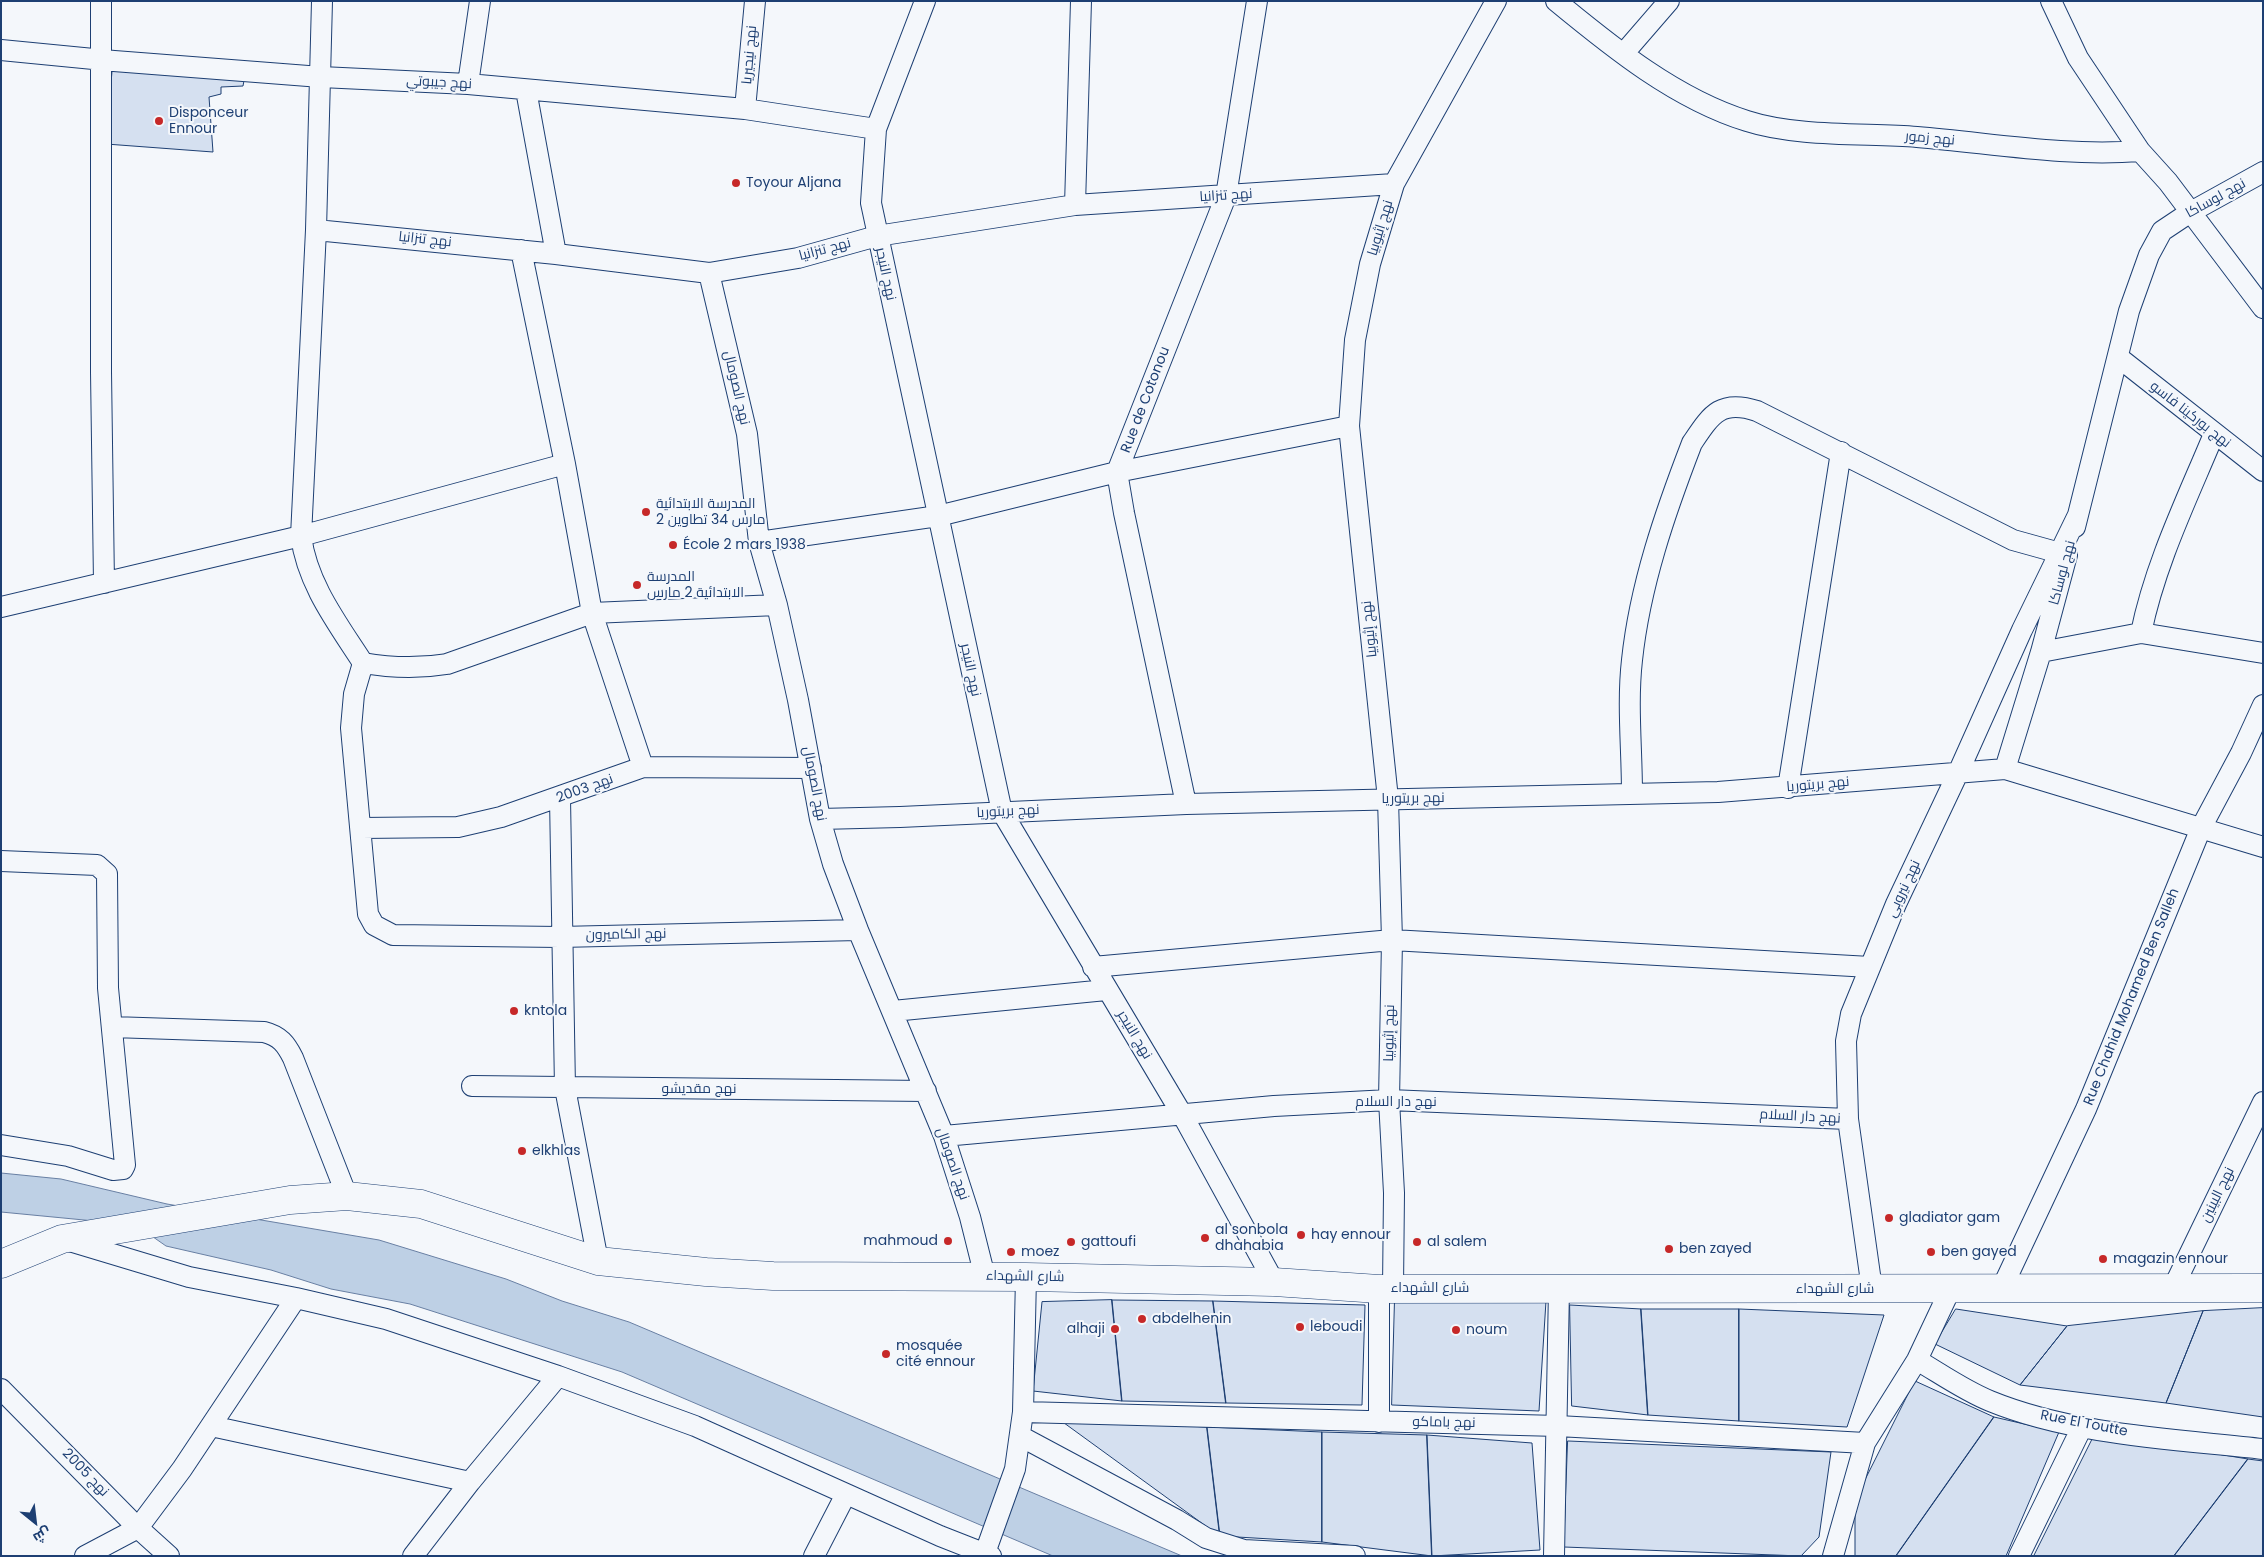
<!DOCTYPE html>
<meta charset="utf-8">
<style>
body{margin:0}
#map{position:relative;width:2264px;height:1557px;overflow:hidden;background:#f4f7fb;font-family:Poppins,Cairo,sans-serif}
canvas{display:block}
.frame{position:absolute;inset:0;border:2px solid #1d3f73;pointer-events:none}
.north{position:absolute;left:10px;top:1497px;width:50px;height:50px;-webkit-text-stroke:4px #f4f7fb;paint-order:stroke;rotate:151deg;font-size:14px;font-weight:700;line-height:20px;text-align:center;color:#1d3f73}
.north::after{content:'';display:block;margin:auto;width:18px;height:22px;background:#1d3f73;clip-path:polygon(50% 0,100% 100%,50% 72%,0 100%)}
</style>
<div id="map">
<canvas width="2264" height="1557"></canvas>
<div class="frame"></div>
<div class="north">ش</div>
</div>
<script>
const ctx = document.querySelector('canvas').getContext('2d');
ctx.lineJoin = 'round';
function fill(path, color) { ctx.fillStyle = color; ctx.fill(path, 'evenodd'); }
function trace(path, color, width, dash) { ctx.strokeStyle = color; ctx.lineWidth = width; ctx.lineCap = dash ? 'butt' : 'round'; ctx.setLineDash(dash || []); ctx.stroke(path); }
function write(font, color, halo, rows, align = 'center') {
  ctx.font = font + ' Poppins,Cairo,sans-serif'; ctx.lineWidth = 4; ctx.setLineDash([]); ctx.textBaseline = 'middle'; ctx.strokeStyle = halo; ctx.fillStyle = color; for (const [text, x, y, turn = 0] of rows) {
    ctx.save(); ctx.translate(x, y); ctx.rotate((+turn || 0) * Math.PI / 180); ctx.textAlign = isNaN(turn) ? turn : align; if (halo) ctx.strokeText(text, 0, 0); ctx.fillText(text, 0, 0); ctx.restore();
  }
}
const water = new Path2D(`
 M1,1173L61,1179L167,1204L379,1240L506,1279L562,1301L629,1322L1182,1556H1053L622,1372L410,1304L331,1289L271,1270L166,1246L136,1225L1,1212Z`);
fill(water, '#bed0e5');
trace(water, '#687fa3', 1);
const building = new Path2D(`
 M116,64L245,75L243,86L221,87V94L209,97L213,152L106,144L112,71Z
 M1395,1297L1546,1301L1539,1411L1392,1405Z
 M1112,1300L1122,1401L1033,1391L1042,1302Z
 M1112,1300L1213,1301L1226,1403L1122,1401Z
 M1213,1301L1365,1305L1362,1405L1226,1403Z
 M1570,1305L1641,1309L1648,1415L1572,1406Z
 M2263,1308V1417L2166,1403L2203,1311Z
 M1641,1309H1739V1421L1648,1415Z
 M1739,1309L1884,1315L1847,1427L1739,1421Z
 M1956,1309L2067,1326L2020,1385L1935,1344Z
 M2203,1311L2166,1403L2020,1385L2067,1326Z
 M1915,1381L1994,1417L1896,1556H1855V1500Z
 M1994,1417L2059,1432L2006,1556H1896Z
 M1059,1419L1207,1427L1220,1536Z
 M1207,1427L1322,1432V1542L1220,1536Z
 M1322,1432L1427,1435L1432,1556L1322,1542Z
 M2095,1434L2248,1459L2174,1556H2034Z
 M1427,1435L1532,1443L1540,1550L1432,1556Z
 M1568,1441L1831,1452L1819,1537L1801,1556L1564,1547Z
 M2248,1459L2263,1461V1556H2174Z`);
fill(building, '#d5e0f0');
trace(building, '#1d3f73', 1);
const street = new Path2D(`
 M101,1V372L104,583
 M322,1L316,230L301,536C307,584 338,624 363,663
 M925,1L876,129L871,203L1002,812L1183,1116L1274,1282
 M1556,1C1613,48 1676,99 1747,121C1796,137 1866,133 1917,137C1991,143 2066,157 2140,151L2168,182L2263,308
 M2051,1L2078,58L2140,151
 M1,50L114,61L321,77L468,84L745,109L876,129
 M1624,53L1669,1
 M468,84L480,1
 M526,90L556,254
 M745,109L755,1
 M1075,205L1081,1
 M316,230L556,254L709,273L798,258L877,236L1075,205L1394,184
 M521,250L565,464L592,613L643,767
 M709,273L747,434L759,542L777,605L798,700L820,819L833,864L858,930L944,1136L970,1217L985,1277
 M2118,357L2263,471
 M2075,527L2129,311L2149,255L2162,231L2189,213L2263,172
 M759,542L938,516L1117,472L1349,426
 M777,605L592,613L447,664C417,669 392,668 363,663L354,694L351,728L368,914L374,925L393,935L560,937L858,930
 M1,607L301,536L565,464
 M2141,633C2155,564 2187,499 2214,434
 M2041,652L2141,633L2263,653
 M2005,769L2041,652L2067,555
 M1788,788L1841,452
 M1632,794C1632,749 1627,704 1632,660C1640,585 1665,513 1692,443C1711,415 1720,399 1757,411L2013,540L2067,555
 M560,798L565,1088L598,1261
 M1186,804L1124,513L1117,472L1226,196L1257,1
 M820,819L900,817L1186,804L1718,792L2005,769L2263,847
 M361,828L458,827L501,817L643,767L811,768
 M1,861L97,865L107,874L108,988L125,1165L123,1169L113,1170L68,1156L1,1145
 M1093,967L1392,940L1870,967
 M893,1011L1106,990
 M112,1027L264,1032C280,1036 286,1044 293,1058L347,1196
 M472,1086L926,1091
 M944,1136L1274,1106L1389,1100L1848,1119
 M66,1240L189,1277L296,1298L386,1319L558,1376L695,1426L940,1536L991,1556
 M1393,1288L1394,1193L1389,1100L1392,940L1388,799L1349,426L1355,340L1370,264L1394,184L1496,1
 M2173,1288L2263,1102
 M1379,1289V1422
 M1872,1289L1848,1119L1846,1041L1851,1014L1896,904L1958,773L2022,630L2078,515
 M2001,1290L2086,1109L2201,828L2241,753L2263,705
 M1917,1360C1941,1374 1965,1391 1990,1401C2073,1435 2174,1439 2263,1449
 M1,1389L138,1528L169,1556
 M1023,1412L1558,1426L1865,1443
 M211,1426L470,1482
 M1020,1436L1177,1520L1206,1538L1244,1550L1355,1556
 M985,1553L1015,1469L1023,1412L1026,1277
 M85,1556L138,1528L182,1469L296,1298
 M413,1556L470,1482L558,1376
 M814,1556L846,1494
 M1554,1556L1559,1288
 M1833,1556L1865,1443L1917,1360L1950,1290
 M2019,1556L2082,1427`);
const secondary = new Path2D(`
 M1,1264L62,1239L290,1200L347,1196L421,1204L598,1261L706,1272L773,1276L1026,1277L1274,1282L1379,1289L2263,1288`);
trace(street, '#1d3f73', 22);
trace(secondary, '#1d3f73', 29);
trace(street, '#f4f7fb', 20);
trace(secondary, '#f4f7fb', 28);
for (const [x, y, r, color] of [
 [159,121,5,"#c62828"],
 [736,183,5,"#c62828"],
 [646,512,5,"#c62828"],
 [673,545,5,"#c62828"],
 [637,585,5,"#c62828"],
 [514,1011,5,"#c62828"],
 [522,1151,5,"#c62828"],
 [1889,1218,5,"#c62828"],
 [1301,1235,5,"#c62828"],
 [1205,1238,5,"#c62828"],
 [948,1241,5,"#c62828"],
 [1071,1242,5,"#c62828"],
 [1417,1242,5,"#c62828"],
 [1669,1249,5,"#c62828"],
 [1011,1252,5,"#c62828"],
 [1931,1252,5,"#c62828"],
 [2103,1259,5,"#c62828"],
 [1142,1319,5,"#c62828"],
 [1300,1327,5,"#c62828"],
 [1115,1329,5,"#c62828"],
 [1456,1330,5,"#c62828"],
 [886,1354,5,"#c62828"]
]) { const dot = new Path2D(); dot.arc(x, y, r, 0, 2 * Math.PI); ctx.fillStyle = color; ctx.fill(dot); trace(dot, '#f4f7fb', 2); }
write('14px', '#1d3f73', '#f4f7fb', [
 ["نهج نيجيريا",750,55,-85],
 ["نهج جيبوتي",439,83,3],
 ["نهج زمور",1930,139,5],
 ["نهج تنزانيا",1226,196,-4],
 ["نهج لوساكا",2216,199,-29],
 ["نهج إثيوبيا",1381,228,-73],
 ["نهج تنزانيا",425,240,6],
 ["نهج تنزانيا",825,250,-15],
 ["نهج النيجر",885,274,78],
 ["نهج الصومال",736,388,77],
 ["Rue de Cotonou",1146,400,-69],
 ["نهج بوركينا فاسو",2190,415,38],
 ["نهج لوساكا",2063,573,-75],
 ["نهج إثيوبيا",1370,629,-96],
 ["نهج النيجر",970,670,78],
 ["نهج الصومال",814,784,79],
 ["نهج بريتوريا",1818,785,-5],
 ["نهج 2003",585,789,-20],
 ["نهج بريتوريا",1413,799,-1],
 ["نهج بريتوريا",1008,812,-3],
 ["نهج نيروبي",1904,889,-65],
 ["نهج الكاميرون",626,935,-1],
 ["Rue Chahid Mohamed Ben Salleh",2132,997,-68],
 ["نهج إثيوبيا",1390,1033,-89],
 ["نهج النيجر",1134,1035,59],
 ["نهج مقديشو",699,1089],
 ["نهج دار السلام",1396,1102],
 ["نهج دار السلام",1800,1117,3],
 ["نهج الصومال",952,1164,71],
 ["نهج البينين",2218,1195,-64],
 ["شارع الشهداء",1025,1277,1],
 ["شارع الشهداء",1430,1288],
 ["شارع الشهداء",1835,1289],
 ["نهج باماكو",1444,1423,1],
 ["Rue El Toutte",2084,1424,11],
 ["نهج 2005",85,1473,46]
]);
write('14px', '#1d3f73', '#f4f7fb', [
 ["Disponceur",169,113],
 ["Ennour",169,129],
 ["Toyour Aljana",746,183],
 ["المدرسة الابتدائية",656,504],
 ["2 مارس 34 تطاوين",656,520],
 ["École 2 mars 1938",683,545],
 ["المدرسة",647,577],
 ["الابتدائية 2 مارس",647,593],
 ["kntola",524,1011],
 ["elkhlas",532,1151],
 ["gladiator gam",1899,1218],
 ["al sonbola",1215,1230],
 ["dhahabia",1215,1246],
 ["hay ennour",1311,1235],
 ["mahmoud",938,1241,"right"],
 ["gattoufi",1081,1242],
 ["al salem",1427,1242],
 ["ben zayed",1679,1249],
 ["moez",1021,1252],
 ["ben gayed",1941,1252],
 ["magazin ennour",2113,1259],
 ["abdelhenin",1152,1319],
 ["leboudi",1310,1327],
 ["alhaji",1105,1329,"right"],
 ["noum",1466,1330],
 ["mosquée",896,1346],
 ["cité ennour",896,1362]
], 'left');
</script>
